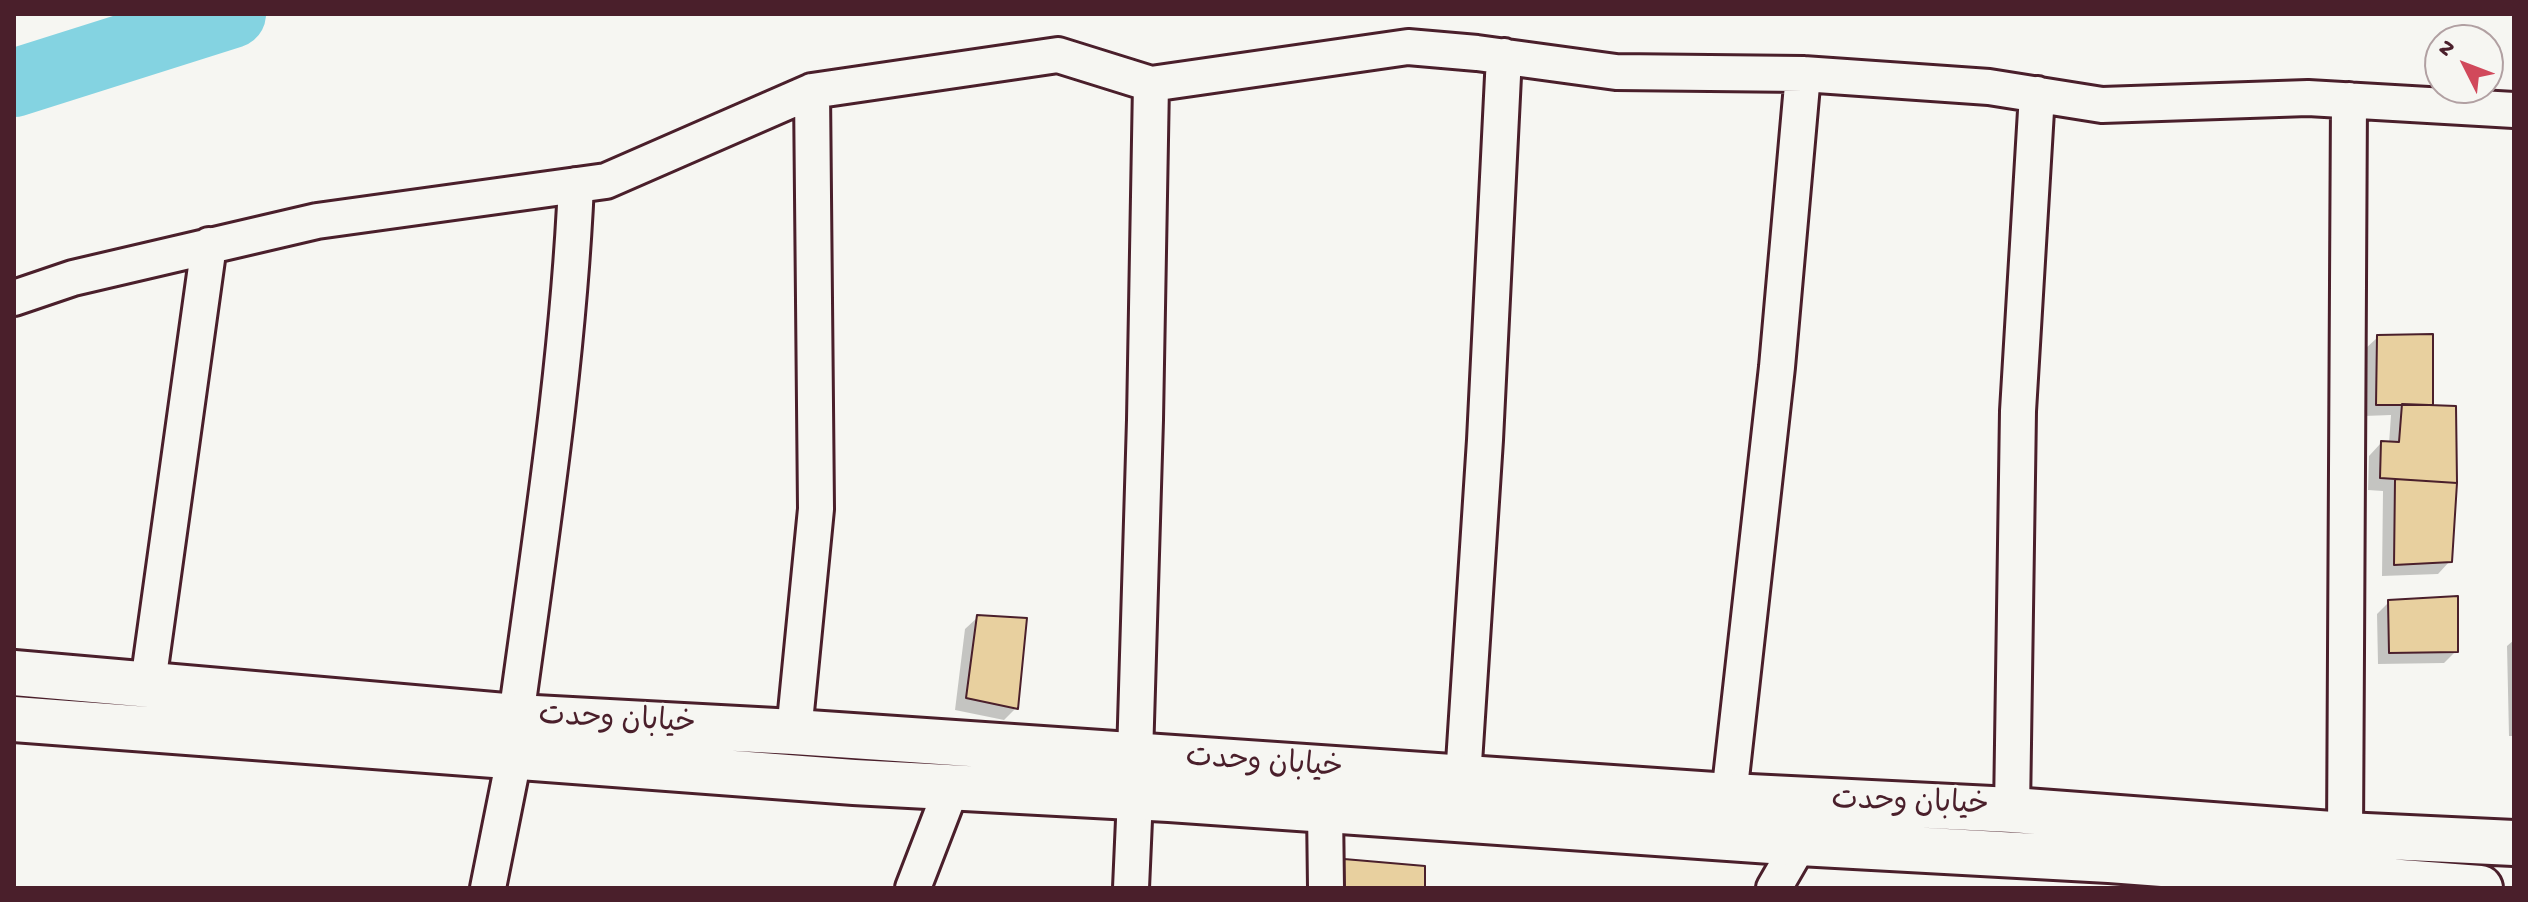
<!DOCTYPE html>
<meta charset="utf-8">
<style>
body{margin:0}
#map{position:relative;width:2528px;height:902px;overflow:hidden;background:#f6f6f2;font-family:"Gochi Hand",sans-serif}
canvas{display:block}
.frame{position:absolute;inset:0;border:16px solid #4a1f2b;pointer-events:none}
.north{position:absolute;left:2424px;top:24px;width:80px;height:80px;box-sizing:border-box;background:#f6f6f2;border:2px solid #b1a0a2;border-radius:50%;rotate:312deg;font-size:22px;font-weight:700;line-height:32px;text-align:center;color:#4a1f2b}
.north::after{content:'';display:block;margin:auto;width:28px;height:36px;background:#d1495b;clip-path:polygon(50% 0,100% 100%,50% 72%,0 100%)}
</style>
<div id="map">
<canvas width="2528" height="902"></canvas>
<div class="frame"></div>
<div class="north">N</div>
</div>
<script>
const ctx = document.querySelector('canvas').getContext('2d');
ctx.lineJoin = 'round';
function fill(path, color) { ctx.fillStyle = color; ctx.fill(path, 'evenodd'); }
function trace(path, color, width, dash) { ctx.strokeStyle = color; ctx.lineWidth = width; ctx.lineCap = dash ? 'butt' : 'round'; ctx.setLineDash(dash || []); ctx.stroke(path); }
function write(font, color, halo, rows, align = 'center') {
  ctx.font = font + ' "Gochi Hand","Playpen Sans Arabic",sans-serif'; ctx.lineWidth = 6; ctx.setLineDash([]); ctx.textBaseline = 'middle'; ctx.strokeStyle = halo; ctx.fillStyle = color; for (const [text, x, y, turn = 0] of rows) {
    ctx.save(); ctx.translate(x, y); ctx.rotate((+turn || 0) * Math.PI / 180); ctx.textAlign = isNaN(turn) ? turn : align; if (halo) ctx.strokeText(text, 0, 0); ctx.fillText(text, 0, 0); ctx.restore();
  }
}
fill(new Path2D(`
 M2431,336V407L2454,408L2455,483L2450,561L2438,574L2382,576L2383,491L2368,490L2369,456L2381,443L2389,444L2391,415L2364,416L2365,349L2378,337Z
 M2389,602L2456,651L2444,663L2378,664L2377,614Z
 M978,617L1016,708L1004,720L955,710L965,629Z
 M2514,640V736H2509L2507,646Z`), '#0003');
trace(new Path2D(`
 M14,83L232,14`), '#84d3e1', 68);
const building = new Path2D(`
 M2433,334V405H2376L2377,335Z
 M2402,404L2456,406L2457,483L2380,478L2381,441L2399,442Z
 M2395,479L2457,483L2452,562L2394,565Z
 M2458,596V652L2389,653L2388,600Z
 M977,615L1027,618L1018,709L966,698Z
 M1344,859L1425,866V888H1343Z`);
fill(building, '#e8d09f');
trace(building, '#4a1f2b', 2);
const minor = new Path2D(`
 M14,298L73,278L317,221L606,181L812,91L1058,55L1151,84L1408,47L1477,53L1616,72L1803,74L1989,87L2102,105L2308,98L2514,110
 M148,683L209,245
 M794,732L816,509L812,91
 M1135,756L1145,420L1151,84
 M1463,778L1485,440L1504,56
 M1729,796L1777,367L1803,74
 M1325,809L1326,888
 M2012,810L2018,411L2037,94
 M2345,835L2349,100
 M488,888L514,758L516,717C540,540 568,364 576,185
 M913,888L952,787
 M1131,888L1135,797
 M1774,888L1800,843`);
const tertiary = new Path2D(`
 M14,673L516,717L794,732L1729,796L2012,810L2345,835L2514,843
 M14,719L854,782L1169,799L1800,843L2109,860L2480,888`);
trace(minor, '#4a1f2b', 40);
trace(tertiary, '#4a1f2b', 50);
trace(minor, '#f6f6f2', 34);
trace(tertiary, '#f6f6f2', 44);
write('30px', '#4a1f2b', '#f6f6f2', [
 ["خیابان وحدت",617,722,3],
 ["خیابان وحدت",1264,765,4],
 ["خیابان وحدت",1910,805,2]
]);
</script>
